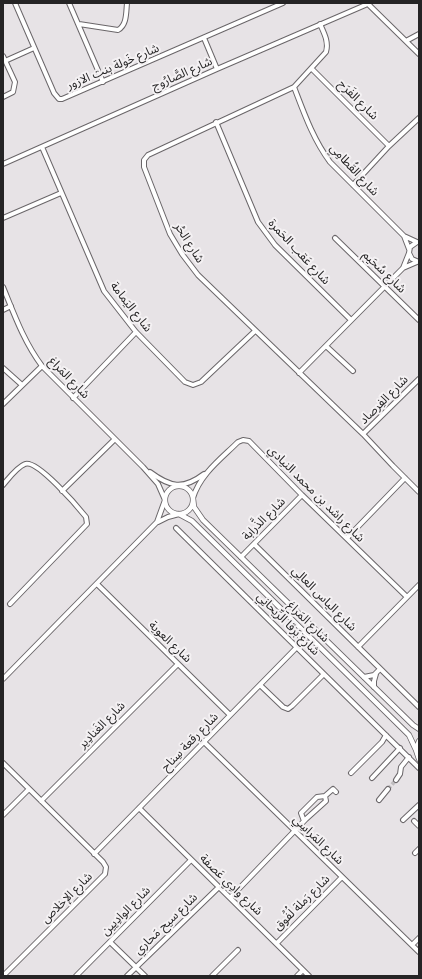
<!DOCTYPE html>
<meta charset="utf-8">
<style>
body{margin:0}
#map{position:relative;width:422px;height:979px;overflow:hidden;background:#e7e3e6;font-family:"Noto Sans",sans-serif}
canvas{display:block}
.frame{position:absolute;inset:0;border:4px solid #252425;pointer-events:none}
</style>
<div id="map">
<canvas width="422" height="979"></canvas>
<div class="frame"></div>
</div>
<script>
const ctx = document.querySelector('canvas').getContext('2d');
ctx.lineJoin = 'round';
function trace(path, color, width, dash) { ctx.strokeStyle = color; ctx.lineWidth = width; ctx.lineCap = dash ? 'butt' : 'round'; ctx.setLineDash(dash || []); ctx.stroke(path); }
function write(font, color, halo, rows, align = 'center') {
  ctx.font = font + ' "Noto Sans","Noto Sans Arabic",sans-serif'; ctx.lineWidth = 4; ctx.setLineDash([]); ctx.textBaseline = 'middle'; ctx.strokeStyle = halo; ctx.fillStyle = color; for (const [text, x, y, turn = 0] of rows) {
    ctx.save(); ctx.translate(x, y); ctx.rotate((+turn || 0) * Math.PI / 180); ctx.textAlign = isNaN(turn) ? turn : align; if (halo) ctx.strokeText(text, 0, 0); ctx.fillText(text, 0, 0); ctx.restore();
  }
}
trace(new Path2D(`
 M388,789L396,780`), '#c0bdbf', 4, [4, 2]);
const minor = new Path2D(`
 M15,3L54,93L59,99H62L283,3
 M69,3L103,82
 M367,3L419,54
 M79,24L118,30C127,25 126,13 127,3
 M320,24C324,33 329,42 326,52L294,87L148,155L144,160V167L170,234L182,254L198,275L363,434L393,466L419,492
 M204,38L217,69
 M406,41L419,34
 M3,56L15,82L13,92L3,97
 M5,61L34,48
 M312,69L389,146
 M294,87C304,113 313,139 330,162L404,236L417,242
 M216,122L258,222L275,245L351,320
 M42,147L104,291L136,332L185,382L193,385L201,382L255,331
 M3,164L217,69L370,3
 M353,185L389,146L419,118
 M3,218L61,193
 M404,236L409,249
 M335,238L419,320
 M417,242L410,247L409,253L412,259L419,262
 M403,268L417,262
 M3,287C14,314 24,342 42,366L143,467L158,484L165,500L157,522L3,679
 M3,310L11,306
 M326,346L353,371
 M3,368L22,385
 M299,373L403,268L409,253
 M73,398L136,332
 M3,404L42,366
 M363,434L419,379
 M150,472C170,487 183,490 204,474
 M3,485C9,478 17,467 25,464C37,459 78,507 86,517L87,524L10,604
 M62,491L115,439
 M193,498C200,474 222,458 238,442L243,440L249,441L302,495L407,597
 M158,522L168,517L179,514
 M176,528L419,768
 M347,538L405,478
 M254,544L419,707
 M241,557L302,495
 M97,584L230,715
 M300,644V629
 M358,647L419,585
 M364,677L374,675L380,669
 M260,685L283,707L288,709L292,706L324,674
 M374,687V681L376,674
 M204,742L419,952
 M3,763L103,862L106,867L105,874L3,976
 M351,773L382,742L386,735
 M372,778L400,748
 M396,780L400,774L401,767L409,757
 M379,800L388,789
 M41,801L178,664
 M139,808L309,976
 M3,815L29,789
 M403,820L419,805
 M304,821L301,813L317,797L325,796
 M414,821L419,826
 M415,853L419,849
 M94,854L300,644L314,642
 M230,898L306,819L326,801L325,796L333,789L336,792
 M110,942L145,976
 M277,943L342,877
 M412,945L419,938
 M76,976L191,860
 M127,976L219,887
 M212,976L238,950
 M297,976L303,970`);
const tertiary = new Path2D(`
 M165 500a14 14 0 1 1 28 0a14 14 0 1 1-28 0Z
 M193,498L194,507L203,520L413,725L419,729
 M179,514L192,521L409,735L416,750
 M419,741L416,750L419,759`);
trace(minor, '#6a6669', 6);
trace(tertiary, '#6a6669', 6);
trace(minor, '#fff', 4);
trace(tertiary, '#fff', 4.5);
write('12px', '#252425', '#f4f1f3', [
 ["شارع خَولة بنت الازور",113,67,-23],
 ["شارع الصَّارُوج",182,74,-24],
 ["شارع الفَرَح",358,100,45],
 ["شارع القُطامِي",354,170,47],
 ["شارع الحُر",189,243,58],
 ["شارع عَقب الحَمرة",299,252,47],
 ["شارع سُحَيم",384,272,44],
 ["شارع اليَمامة",131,307,52],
 ["شارع المَراغ",69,378,46],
 ["شارع الفِرصاد",384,400,-45],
 ["شارع راشد بن محمد النيادي",316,494,45],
 ["شارع الذَّرابة",264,519,-45],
 ["شارع الياس العالِي",324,599,45],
 ["شارع المَراغ",308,622,44],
 ["شارع بَرقا الرِّيحانِي",288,624,45],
 ["شارع العوية",170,642,44],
 ["شارع الغَنادِير",102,725,-45],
 ["شارع رِقعة سِناح",190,742,-46],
 ["شارع المَراسِي",318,840,44],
 ["شارع وادِي عَصفة",231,885,44],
 ["شارع الإخلاص",67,898,-45],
 ["شارع رَملة لُفُوق",302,903,-45],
 ["شارع الوادِيين",126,911,-45],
 ["شارع سيح مَحاري",166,924,-44]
]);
</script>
